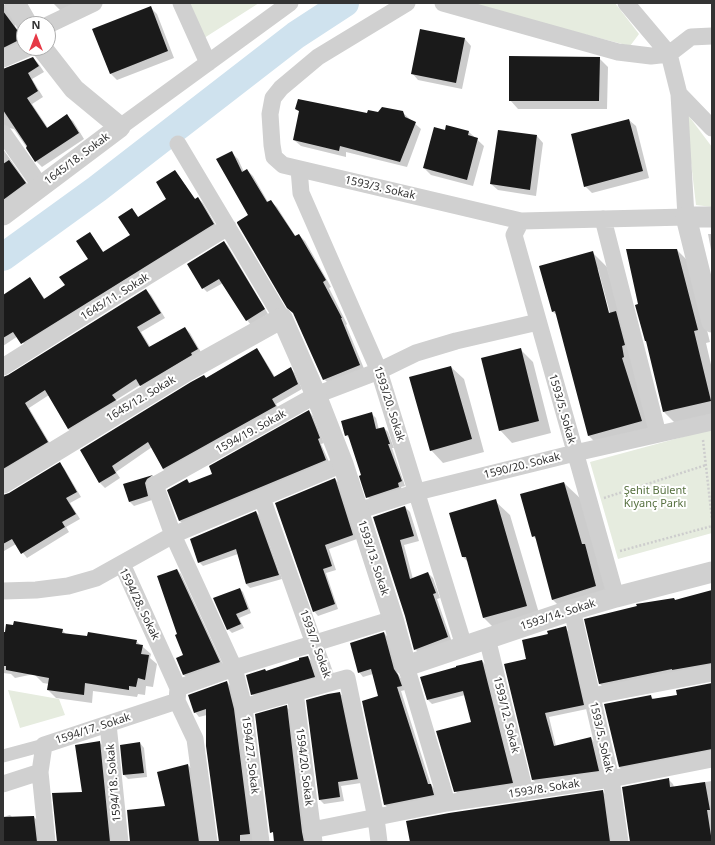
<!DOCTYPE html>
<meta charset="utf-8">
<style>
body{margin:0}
#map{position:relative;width:715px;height:845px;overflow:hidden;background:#fff;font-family:"Noto Sans",sans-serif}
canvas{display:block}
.frame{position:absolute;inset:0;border:4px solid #333;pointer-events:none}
.north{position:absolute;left:16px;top:16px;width:40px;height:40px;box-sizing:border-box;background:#fff;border:1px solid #adadad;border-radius:50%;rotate:0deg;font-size:11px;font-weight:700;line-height:16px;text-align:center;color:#333}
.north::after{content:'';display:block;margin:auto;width:14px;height:18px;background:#e63946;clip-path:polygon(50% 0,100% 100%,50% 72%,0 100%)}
</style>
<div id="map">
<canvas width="715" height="845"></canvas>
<div class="frame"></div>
<div class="north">N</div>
</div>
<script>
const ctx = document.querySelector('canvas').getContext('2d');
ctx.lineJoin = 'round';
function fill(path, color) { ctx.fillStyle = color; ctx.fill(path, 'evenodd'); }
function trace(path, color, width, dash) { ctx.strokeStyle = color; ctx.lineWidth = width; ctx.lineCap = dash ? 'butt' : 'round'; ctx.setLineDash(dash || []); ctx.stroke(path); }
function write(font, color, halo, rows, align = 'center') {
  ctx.font = font + ' "Noto Sans",sans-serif'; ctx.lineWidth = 4; ctx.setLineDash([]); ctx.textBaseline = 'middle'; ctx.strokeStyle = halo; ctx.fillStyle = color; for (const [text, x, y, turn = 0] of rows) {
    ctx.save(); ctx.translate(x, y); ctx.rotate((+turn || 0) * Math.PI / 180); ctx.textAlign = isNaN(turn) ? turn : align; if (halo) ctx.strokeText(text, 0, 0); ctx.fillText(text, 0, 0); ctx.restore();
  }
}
fill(new Path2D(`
 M186,3H259L201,40Z
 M464,3H615L639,34L630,46Z
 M685,111L712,147V207L696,205Z
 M712,429V533L618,559L590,462Z
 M8,690L59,699L65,715L20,728Z`), '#e6ecdf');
fill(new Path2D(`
 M3,3L8,8L16,24L15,26L24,38V48L3,58Z
 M53,3H84L62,12Z
 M150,7L157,14L174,58L117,80L110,73Z
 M465,39L471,46L462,89L418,80L412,73Z
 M33,58L38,63L44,72L32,79L43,97L32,104L48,128L67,116L73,121L84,139L42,167L36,161L14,129L9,128L3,130V69Z
 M599,58L608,67L607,109H518L510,100Z
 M296,109L368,114L402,112L421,129L407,167L346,152V157L301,146L294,140L300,112Z
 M629,120L636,126L649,178L592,193L585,186Z
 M447,126L469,132L484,146L473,186L431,175L424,168L446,131Z
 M537,136L543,143L536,196L498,190L491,184Z
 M3,149L31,189L3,210Z
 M231,152L238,159L244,172L247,170L253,176L268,202L270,201L277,207L296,237L299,235L305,241L331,287L329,288L347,324L346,325L365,371L330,385L324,379L249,215Z
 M175,171L196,200L198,198L203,203L218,229L27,348L18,336L3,346V296L30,279L45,299L66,286L89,260L90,233L94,238L104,253L132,235V209L139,218L168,199Z
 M708,234H712V255Z
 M224,242L228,246L268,314L251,325L247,320L223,283L207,292L203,288Z
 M677,250L690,263L710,342L706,343L712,369V416L676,424L664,412L647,342L645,341L639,305Z
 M592,252L607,267L656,437L604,451L589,436L558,316L553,312ZM596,269H598L611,317L609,318Z
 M146,290L151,295L165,318L141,332L151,348L185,328L190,333L202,354L145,390L140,385L116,400L120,405L73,434L68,429L49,395L29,408L52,447L3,476V378L8,377Z
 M257,349L261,354L275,377L291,369L295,373L302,389L276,404L280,411L168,474L163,469L152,447L116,472L120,478L105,488L100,483L81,451Z
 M521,350L533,362L551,433L512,443L500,430Z
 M451,367L464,379L484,452L443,463L431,450Z
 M309,412L313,416L324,443L321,444L330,464L184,525L179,520L187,480L191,484L213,475Z
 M371,413L376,418L379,430L384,428L388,432L394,448H392L405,486L401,487L403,491L372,501L367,497L362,476L351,440L346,435Z
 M60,464L64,468L81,497L70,503L80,519L66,527L69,532L27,558L16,544L4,551L3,496L9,494Z
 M153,476L156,479L152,500L134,506L130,502L124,485Z
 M335,479L339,483L357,539L329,549L336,570L326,573L338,609L318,616L314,611Z
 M564,483L581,499L612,603L570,617L553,600L537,540L533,536Z
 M495,501L510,515L541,620L498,632L484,618L468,562L463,557Z
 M405,507L410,512L419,541L404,545L413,579L428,573L433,578L440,598L437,599L452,642L420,654L415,649L406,616L374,517Z
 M256,512L260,516L282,579L250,588L246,584L238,554L203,566L199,562Z
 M177,570L181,574L224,667L188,679L184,675L177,659L185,656L178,635Z
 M240,589L243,592L251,613L239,618L244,628L232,633L228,629Z
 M712,591V668L605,689L600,684L586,620L653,602L676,601Z
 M565,628L569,632L587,709L549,717L556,746L591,738L595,743L602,775L538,784L533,780L505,665L527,659L549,635Z
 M62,630L67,635L136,641L151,654L150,658L157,664L153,687L146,686L145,695L138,694L137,697L93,691L92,703L56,698L48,690L49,684L43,683L34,674L15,678L11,674L3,673V633Z
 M384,633L388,637L398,674L402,680L405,690L401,691L431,785L435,789L438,799L389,809L385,805L363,702L380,697L373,674L363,677L359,672Z
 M307,657L312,661L319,681L256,698L252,694L267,672L301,661Z
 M482,661L486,665L516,787L459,795L455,791L472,723L465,695L432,704L428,700Z
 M227,682L231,687L238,714L255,842H220L207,715L199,717L195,712Z
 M712,684V754L624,772L619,767L650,696L654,699L678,695Z
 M339,693L344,697L361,783L341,786L344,801L324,804L320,800L307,701Z
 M286,707L291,711L308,842H275Z
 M99,742L104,747L114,842H58L83,793Z
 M140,743L144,748L147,777L128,779L124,775L121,746Z
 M188,765L193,770L203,842H131L166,807Z
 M668,779L673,784L674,787L712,781V842H631Z
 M602,791L607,796L613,842H411Z
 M10,815L13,818L34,817L39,822L41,842H3V817Z`), '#0003');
trace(new Path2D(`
 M3,257L97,189L296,35L345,3`), '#cfe2ee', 28);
fill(new Path2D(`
 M151,6L168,51L110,74L92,29Z
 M3,11L23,38L3,48Z
 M420,29L465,38L456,83L411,74Z
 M509,56L600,57L599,101H509Z
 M33,57L39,66L28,73L38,91L27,98L47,128L67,114L79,133L35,162L26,148L27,146L3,110V69Z
 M298,99L367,113L368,110L378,112L382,107L403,111L405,117L416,122L400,162L340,146L339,151L293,140L299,111L295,109Z
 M629,119L643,171L584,187L571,134Z
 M446,125L469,131L468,135L478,138L467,180L423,168L434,127L445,130Z
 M498,130L537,135L530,190L490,184Z
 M232,151L242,172L247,169L267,202L271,200L295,236L299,234L326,280L323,282L342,318H341L360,365L323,380L293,313L287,308L237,223V222L248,215L216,159Z
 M9,160L26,183L3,200V164Z
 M175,170L195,199L198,197L214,224L21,344L13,332L3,338V295L30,277L44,299L65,285L59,277L88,259L76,241L90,232L103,252L130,235L118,217L132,208L138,217L166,199L156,182Z
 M224,241L265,309L246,321L219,279L202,289L187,264Z
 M626,249H677L698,330L694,331L711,401L663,412L646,341H645L635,305L638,304Z
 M593,251L609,313L616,311L625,345L622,346L624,357L622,358L642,421L588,436L555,311L552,312L539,266Z
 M146,289L161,313L137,327L149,347L185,327L198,349L191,353L192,355L140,386L136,379L112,395L116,400L68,429L45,390L25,403L48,442L3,469V377L8,375Z
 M257,348L274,377L291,367L298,384L272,399L276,406L163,469L148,442L112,466L116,473L99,483L80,450L191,382L204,375L206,378Z
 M521,348L539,421L499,431L481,358Z
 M451,366L472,439L430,451L409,377Z
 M309,410L320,438L318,439L326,460L179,521L167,490L187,479L189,483L212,474L209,466Z
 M372,412L376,429L384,427L390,444H388L402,481L398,483L399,487L366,498L359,476L361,475L348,435L345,436L341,421Z
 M60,462L77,492L66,498L76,514L62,522L65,527L21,554L12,539L3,544V495L9,493Z
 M153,475L147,479L145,483L148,496L129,502L123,484Z
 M335,478L353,535L325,545L332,566L323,569L335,604L313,612L275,503Z
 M564,482L582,544H585L596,586L552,600L535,536L532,537L520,494Z
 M496,499L527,606L483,618L466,557H462L449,513Z
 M405,506L414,536L400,540L410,579L428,572L436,593L433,594L448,637L414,650L405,616L373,517Z
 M256,511L279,575L246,584L236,549L198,563L190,539Z
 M177,569L220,662L183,675L176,658L183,655L175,635L177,634L157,576Z
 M240,588L248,609L236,614L241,624L227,630L213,598Z
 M712,590V663L672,670V669L599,684L584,619L637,606L636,604L674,598L675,600Z
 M14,621L63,629L62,633L87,636L88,632L137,640L136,644L143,645L141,654L149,655L145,680L138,678L136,687L129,686V690L85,683L84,695L47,690L49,678L6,670V666H3V632H5L6,624L13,625Z
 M566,626L584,705L545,713L554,746L591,737L599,771L532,780L504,664L526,659L522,640L548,634L547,631Z
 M384,632L394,669L398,675L402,686L397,687L428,784H431L434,795L384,805L362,701L378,696L371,669L358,673L350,643Z
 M308,656L315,677L251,695L246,675L265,669L266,671L299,660V658Z
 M482,660L513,783L454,792L436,731L471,722L463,691L427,700L420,677L456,667V666Z
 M227,681L234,709L250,834L240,835V842H219L206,746V709L194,713L188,695Z
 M712,683V749L619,767L604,704L651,695L652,699L677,695L676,690Z
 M340,692L358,779L338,782L340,797L319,800L306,700L328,694Z
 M287,705L302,832L304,842H274L273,832L270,833L255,714Z
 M100,741L110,842H57L52,793L82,792L75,745Z
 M140,742L144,773L123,775L120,745Z
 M188,764L199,842H130L127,810L165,806L157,772Z
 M669,778L670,787L705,782L710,810H707L712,842H630L622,787Z
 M603,790L610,842H410L406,821L449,813Z
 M34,816L37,842H3V817Z`), '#1a1a1a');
trace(new Path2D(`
 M703,440L712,519
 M604,498L706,465
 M620,551L712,526`), '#cdcdcd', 2.5, [2, 2]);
trace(new Path2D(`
 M3,756L44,745`), '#d0d0d0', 13);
trace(new Path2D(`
 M181,3L208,63
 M407,3L318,57L281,88L273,98L270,114L272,145L274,157L283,165L521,221L686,217L679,94L712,128
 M443,3L618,52L651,56L669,54
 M626,3L669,54
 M48,25L94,3
 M3,59L28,48
 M679,94L669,54L691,37L712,36
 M120,127L290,3
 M3,133L41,187
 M178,144L282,318
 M299,169L301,193L379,371L464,646
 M603,219L658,434
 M521,221L514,235L616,597
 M3,367L122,292L179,257L228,227
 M262,498L328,683
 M358,511L417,492L575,453L712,422
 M122,564L178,688
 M3,591L36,590L68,586L96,578L173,535L343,464
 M572,610L611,779L620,842
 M487,638L525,792
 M406,666L447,803
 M178,688L234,668L393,619
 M295,692L314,842
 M592,696L712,673
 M177,701L195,739L209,842
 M244,707L347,678L376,818L379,842
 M108,724L120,842
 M3,784L40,772
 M312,830L447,803L611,779L712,759
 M47,842L40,772L44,745L177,701L178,688
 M261,842L244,707L234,668L173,535L155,485L316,395L379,371L416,353L456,341L538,322`), '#d0d0d0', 17);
trace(new Path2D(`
 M15,3L27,24
 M3,215L120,127L74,89L42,48
 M712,217H686L712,322
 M3,483L185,372L282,318L316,395L343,464L393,619L406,666L572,610L616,597L712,572`), '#d0d0d0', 21);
write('11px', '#333', '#fff', [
 ["1645/18. Sokak",77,159,-37],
 ["1593/3. Sokak",380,188,13],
 ["1645/11. Sokak",115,297,-32],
 ["1645/12. Sokak",141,399,-31],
 ["1593/20. Sokak",389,404,72],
 ["1593/5. Sokak",562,409,74],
 ["1594/19. Sokak",251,432,-29],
 ["1590/20. Sokak",522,466,-14],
 ["1593/13. Sokak",373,558,72],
 ["1594/28. Sokak",139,604,64],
 ["1593/14. Sokak",558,615,-18],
 ["1593/7. Sokak",315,644,70],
 ["1593/12. Sokak",506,715,76],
 ["1594/17. Sokak",93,729,-18],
 ["1593/5. Sokak",601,737,77],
 ["1594/27. Sokak",250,755,83],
 ["1594/20. Sokak",304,767,83],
 ["1594/18. Sokak",114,783,-95],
 ["1593/8. Sokak",544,789,-9]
]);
write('11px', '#56703f', '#fff', [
 ["Şehit Bülent",655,491],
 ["Kıyanç Parkı",655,504]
]);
</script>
